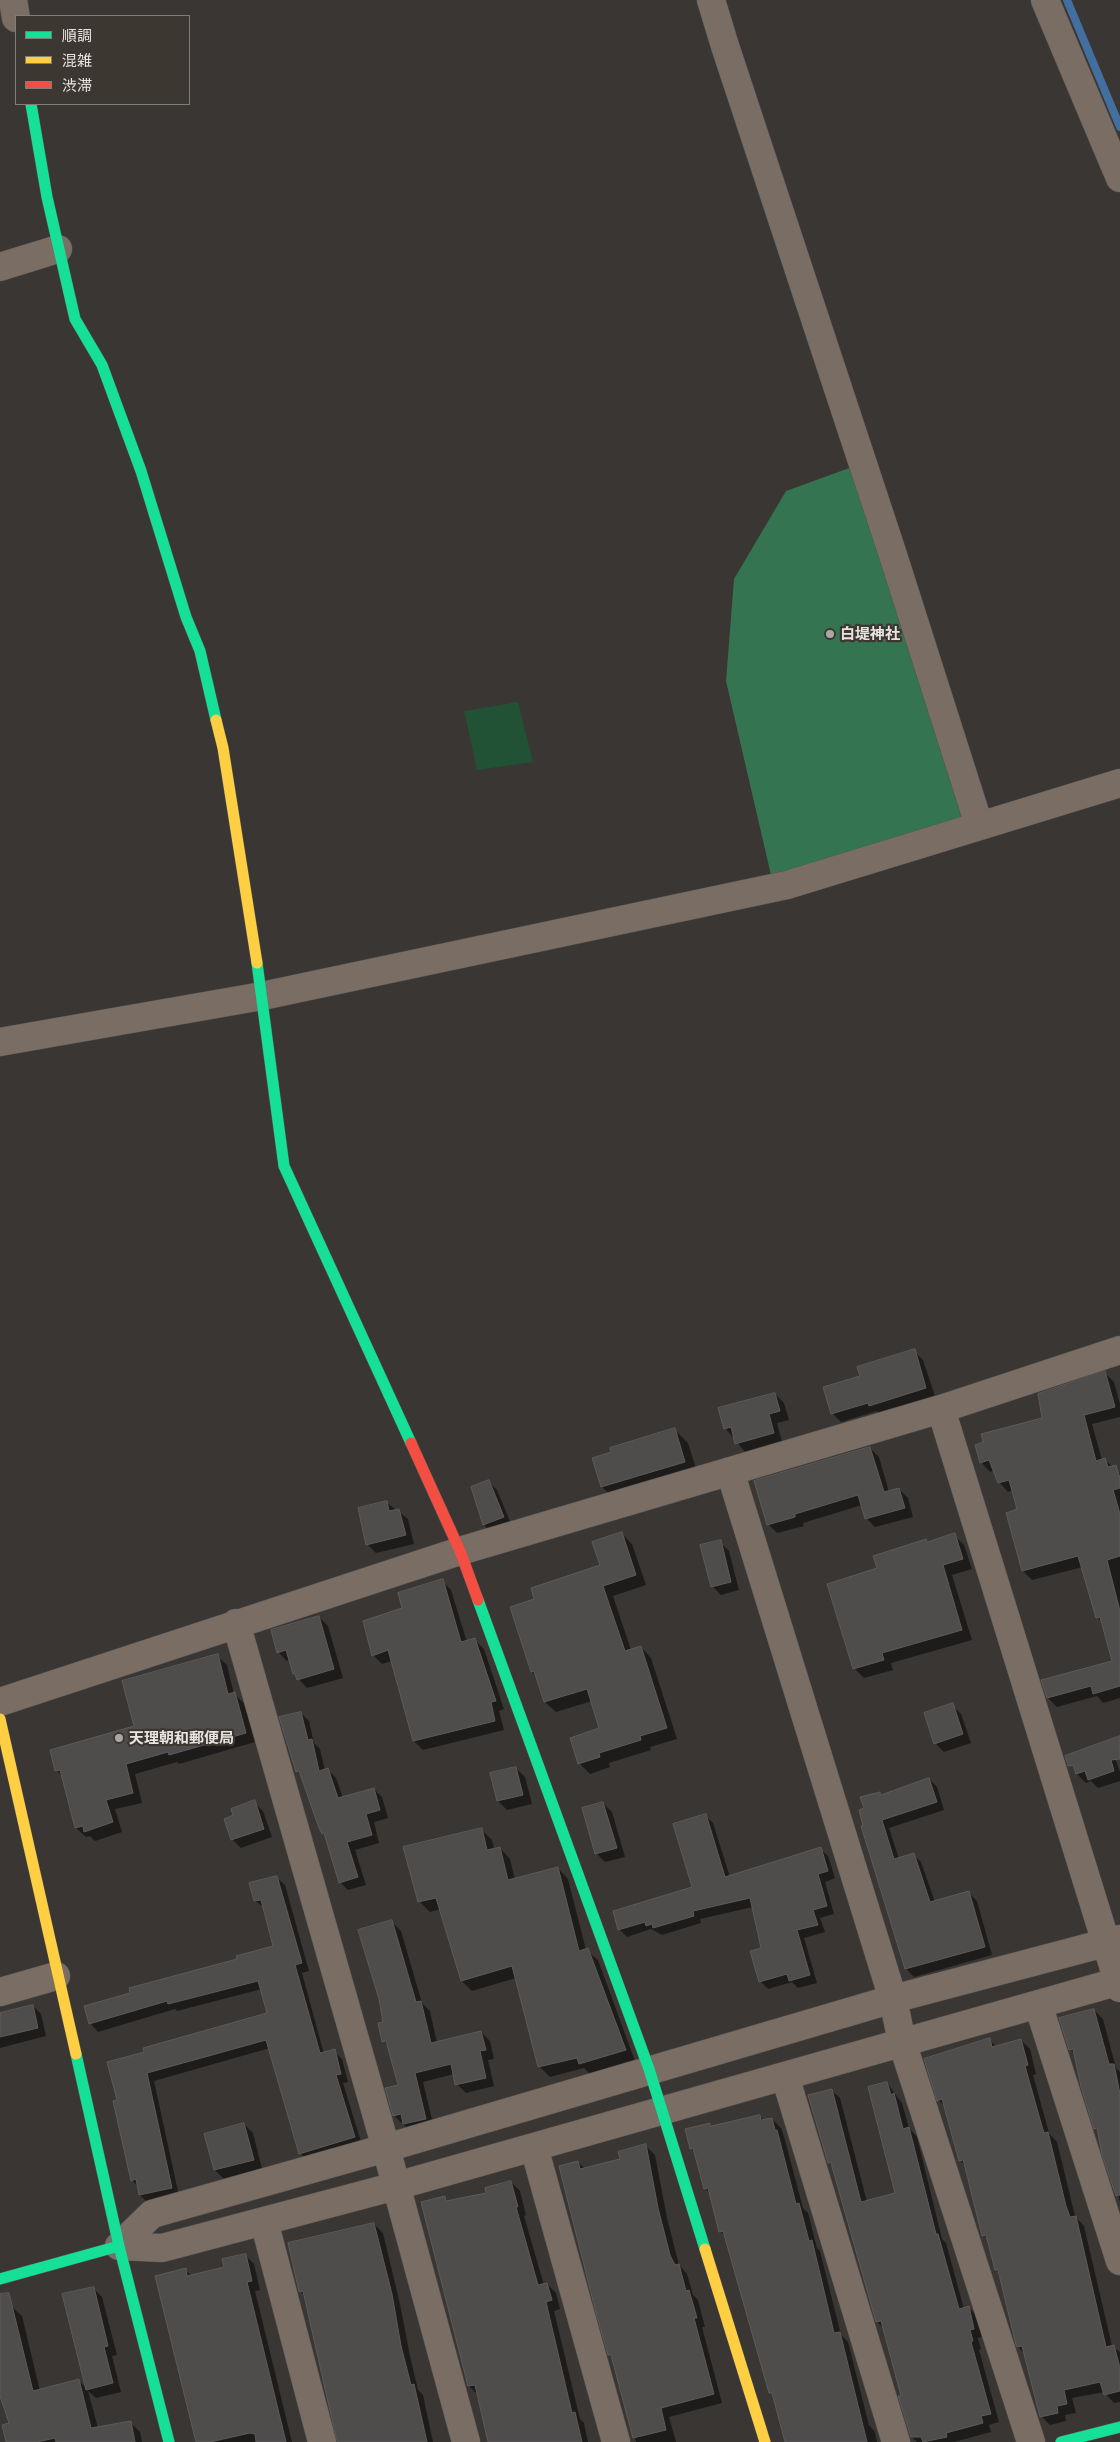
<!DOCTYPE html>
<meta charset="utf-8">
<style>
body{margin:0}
#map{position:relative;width:1120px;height:2442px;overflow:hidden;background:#393633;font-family:"Alegreya Sans","Noto Sans JP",sans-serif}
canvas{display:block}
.legend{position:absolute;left:15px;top:15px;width:175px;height:90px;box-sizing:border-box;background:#3c3730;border:1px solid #817d77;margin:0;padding:6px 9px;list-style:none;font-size:15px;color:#e8e5e1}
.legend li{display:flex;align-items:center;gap:10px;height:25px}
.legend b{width:25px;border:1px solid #817d77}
</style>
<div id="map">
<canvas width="1120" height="2442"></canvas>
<ul class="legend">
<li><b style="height:6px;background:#16e098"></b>順調</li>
<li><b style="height:6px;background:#ffcf43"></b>混雑</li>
<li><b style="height:6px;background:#f24e42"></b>渋滞</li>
</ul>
</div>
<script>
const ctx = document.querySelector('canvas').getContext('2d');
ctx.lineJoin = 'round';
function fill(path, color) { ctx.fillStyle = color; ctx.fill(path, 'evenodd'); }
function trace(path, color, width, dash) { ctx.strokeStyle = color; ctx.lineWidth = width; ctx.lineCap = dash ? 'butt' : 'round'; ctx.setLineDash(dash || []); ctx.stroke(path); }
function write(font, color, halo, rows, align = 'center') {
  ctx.font = font + ' "Alegreya Sans","Noto Sans JP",sans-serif'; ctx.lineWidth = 4.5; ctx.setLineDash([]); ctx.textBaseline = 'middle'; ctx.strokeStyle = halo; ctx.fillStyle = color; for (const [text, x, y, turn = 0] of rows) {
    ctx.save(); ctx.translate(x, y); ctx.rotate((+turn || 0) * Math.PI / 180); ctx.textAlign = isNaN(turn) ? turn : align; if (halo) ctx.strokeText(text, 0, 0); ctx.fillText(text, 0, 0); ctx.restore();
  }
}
fill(new Path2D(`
 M518,702L533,762L477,770L464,711Z`), '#225236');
fill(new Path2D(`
 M863,463L979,825L774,888L726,681L734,579L786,491Z`), '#357450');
fill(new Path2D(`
 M914,1351L923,1360L935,1396L879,1414L877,1411L841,1422L832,1413L862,1377Z
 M1105,1373L1114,1382L1120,1404V1417L1092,1424L1102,1460H1105L1120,1474V1698L1103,1703L1097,1696L1057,1707L1048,1698L1113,1662L1102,1622L1097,1617L1083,1567L1032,1580L1023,1571L1019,1510L1013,1490L1008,1492L999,1482L994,1470L990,1472L981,1462Z
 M775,1394L784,1403L789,1420L777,1423L782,1442L745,1452L725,1428Z
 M675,1430L688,1443L698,1475L616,1500L602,1487L593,1458Z
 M870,1448L879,1457L889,1492L899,1489L908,1498L913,1517L875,1527L866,1518L862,1505L803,1523L804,1526L777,1533L768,1524Z
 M488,1481L497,1490L512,1526L493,1534L484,1525L472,1488Z
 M386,1502L408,1519L414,1544L376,1553L367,1544Z
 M622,1534L632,1544L646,1585L613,1596L631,1650L641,1647L651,1658L677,1739L650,1747L651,1750L609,1763L610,1767L590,1774L579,1763L601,1729L592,1701L556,1712L545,1702L537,1676L532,1672L512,1608L536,1600L601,1566Z
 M954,1535L964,1545L972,1569L952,1575L972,1640L891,1663L893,1670L864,1678L854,1668L879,1569L926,1540L929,1543Z
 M720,1542L729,1551L739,1590L721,1595L712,1586Z
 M442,1581L451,1590L467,1642L475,1640L484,1649L504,1709L499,1711L504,1730L423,1750L414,1741L392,1661L382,1664L373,1655Z
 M319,1617L328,1626L343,1678L307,1688L294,1674L290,1660L287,1661L278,1652Z
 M217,1656L227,1665L234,1694L244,1703L255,1742L179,1764L177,1762L135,1774L142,1803L115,1809L122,1832L95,1841L90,1836L86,1837L76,1828L62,1776L56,1770L135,1727Z
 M952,1705L961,1714L971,1743L944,1752L935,1743Z
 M301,1713L309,1721L314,1743L320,1749L325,1771L328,1770L336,1778L343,1798L374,1789L382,1797L388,1818L374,1822L379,1843L355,1850L366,1885L348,1890L340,1882L326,1836L323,1833L302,1776L297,1771Z
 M1113,1752L1120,1772V1781L1098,1788L1091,1781L1086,1783L1077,1774L1071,1755Z
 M516,1768L525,1777L532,1804L507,1810L498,1801L492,1774Z
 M929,1779L937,1787L944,1810L889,1828L899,1859L913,1854L921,1862L935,1902L969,1893L977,1901L992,1955L914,1977L906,1969L863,1827L865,1826V1809L879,1793L881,1796Z
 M254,1802L263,1811L272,1837L241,1848L232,1839Z
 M603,1803L612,1812L625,1857L605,1862L596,1853Z
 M706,1816L713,1823L730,1877L820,1849L828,1856L835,1878L825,1882L834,1914L820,1918L825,1932L804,1938L817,1983L798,1988L792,1982L768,1989L760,1981L762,1949L753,1907L700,1919L701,1923L662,1935L651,1929L627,1937L619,1929L693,1888Z
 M481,1829L492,1840L494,1850L500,1848L510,1859L515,1880L558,1868L568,1879L586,1950L598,1960L635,2061L590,2074L584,2068L550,2077L539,2066L516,1978L472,1991L462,1981L441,1909L430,1912L419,1901Z
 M277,1878L285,1885L309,1971L302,1973L324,2054L334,2051L342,2059L348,2082L343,2083L362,2145L308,2161L300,2153L270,2048L154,2081L179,2196L148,2203L140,2195L139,2187L132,2180L145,2052L268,2014L262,1989L177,2011L175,2009L98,2032L91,2024L86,2007L132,1994L274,1947L265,1908L255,1901Z
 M392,1922L401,1931L422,2003L430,2011L437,2043L481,2032L490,2041L494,2059L488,2060L494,2086L466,2093L457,2084L454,2074L423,2082L434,2128L413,2133L394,2116L399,2086L389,2047L384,2041Z
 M33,2006L41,2014L46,2036L0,2048V2015Z
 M1094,2010L1103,2019L1116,2068L1120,2072V2202L1100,2133L1095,2128L1075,2054L1070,2049Z
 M989,2040L997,2047L1021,2040L1030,2049L1036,2074L1033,2075L1049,2133L1057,2142L1075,2216L1084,2226L1112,2346L1120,2352V2402L1114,2403L1104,2392L1072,2398L1076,2413L1065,2415L1066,2421L1050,2425L1041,2416L1025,2354L1018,2347L1000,2274L996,2270L989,2240L983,2235L966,2166L960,2160L945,2106L938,2100Z
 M887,2083L902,2103L909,2128L917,2137L942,2239L946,2243L964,2309L968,2307L977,2316L982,2337L978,2338L981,2349L979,2350L999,2422L989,2425L991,2432L954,2442H917L912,2437L885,2329L877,2322L833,2167L829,2163L831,2090L840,2098L867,2202L897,2194Z
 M760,2116L765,2121L772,2119L781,2128L785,2140L803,2208L808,2213L817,2248L820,2251L841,2335L848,2342L869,2425L875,2432L877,2442H787L725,2236L720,2231L710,2193L705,2188L696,2153L691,2148L709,2124L712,2127Z
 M244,2124L253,2133L262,2169L224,2179L215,2170Z
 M646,2146L655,2155L667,2218L679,2265L687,2274L693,2295L698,2300L705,2327H702L722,2403L669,2417L676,2442H636L613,2359L609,2355L578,2162L585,2169L621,2160Z
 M511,2182L520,2191L526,2215L524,2216L544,2285L547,2284L556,2293L560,2309L554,2311L580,2419L584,2423L588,2442H487L489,2439L478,2395L469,2386L444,2197L449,2202L487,2194Z
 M374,2224L383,2233L400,2304L410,2356L418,2390L423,2395L433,2442H338L306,2297L300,2291Z
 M245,2255L254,2264L260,2290L255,2291L292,2442H197L185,2270L192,2276L225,2268Z
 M93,2288L102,2297L117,2355L112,2356L121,2392L96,2398L88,2391L98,2428L130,2422L140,2432L142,2442H7L11,2424L0,2382V2310L12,2307L22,2316L40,2391L79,2381L87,2389Z`), '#0007');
trace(new Path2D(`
 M1067,0L1120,127`), '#436fa0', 8);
const building = new Path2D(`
 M915,1349L926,1388L869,1406L868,1403L831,1414L823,1387L860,1376L857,1367Z
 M1105,1371L1115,1407L1084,1415L1096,1461L1105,1458L1108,1467L1116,1465L1120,1478V1488L1113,1490L1120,1514V1556L1107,1560L1120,1611V1686L1093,1694L1091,1686L1047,1698L1041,1680L1112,1661L1100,1617L1096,1618L1078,1556L1022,1571L1006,1513L1017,1509L1009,1480L998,1483L989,1460L980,1463L975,1445L983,1442L981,1434L1042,1418L1038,1394Z
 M775,1393L780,1411L769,1414L774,1433L735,1444L731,1427L724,1429L718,1408Z
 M675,1428L685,1462L601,1487L592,1458L611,1452L610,1448Z
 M870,1447L884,1492L899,1488L905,1508L865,1519L858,1495L795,1514V1517L767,1525L754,1481Z
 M489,1480L504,1517L483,1525L471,1487Z
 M387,1501L389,1511L399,1509L406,1535L366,1545L358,1508Z
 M622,1532L636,1575L603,1586L625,1651L641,1646L667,1728L640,1736L641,1740L599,1753L600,1757L578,1764L570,1738L599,1728L587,1689L544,1702L534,1671L531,1672L510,1607L534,1599L531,1588L600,1565L592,1542Z
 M955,1533L963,1559L943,1565L962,1630L882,1653L884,1660L853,1669L827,1584L877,1568L873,1556L926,1539L927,1542Z
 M721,1540L731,1582L711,1587L700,1545Z
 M443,1579L461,1642L475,1638L496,1701L491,1702L495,1721L413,1741L388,1650L372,1656L363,1621L402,1608L398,1593Z
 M319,1616L334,1669L297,1680L295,1674H293L286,1650L277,1653L271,1630Z
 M218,1654L228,1694L235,1692L246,1733L169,1755L168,1752L126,1764L133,1793L106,1800L113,1822L84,1832L83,1826L75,1828L60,1770L55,1771L50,1750L134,1726L122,1681Z
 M953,1703L963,1734L934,1744L924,1713Z
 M301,1712L308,1740L312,1739L319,1771L328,1768L338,1798L374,1788L380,1810L366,1814L372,1835L347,1842L358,1877L339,1883L324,1833L322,1834L319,1828L299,1771L296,1772L279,1717Z
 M1120,1736V1759L1111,1760L1114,1771L1088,1780L1085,1771L1076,1774L1073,1765L1068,1766L1065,1756Z
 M516,1767L523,1795L497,1801L490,1773Z
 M929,1778L937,1802L882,1820L894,1859L914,1853L930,1902L969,1891L985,1947L905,1969L861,1826H863L859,1810L864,1808L860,1797L880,1792V1795Z
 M255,1800L264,1829L231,1840L224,1819L233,1815L231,1809Z
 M603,1802L617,1848L595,1854L582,1808Z
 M706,1814L725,1877L821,1847L828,1871L818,1874L827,1906L813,1910L818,1925L797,1930L810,1975L789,1981L787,1974L759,1982L750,1951L761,1948L750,1898L693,1911L694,1916L653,1928L652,1924L646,1926L645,1922L618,1930L613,1911L692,1887L673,1824Z
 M482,1828L487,1850L500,1847L508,1880L558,1867L579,1951L588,1948L626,2050L579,2064L577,2058L538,2067L512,1966L461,1981L436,1898L418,1902L403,1847Z
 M277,1876L302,1963L295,1965L320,2053L335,2049L341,2074L336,2075L355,2137L299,2154L266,2040L147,2073L172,2188L139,2195L136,2179L131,2181L113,2101L117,2100L107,2062L144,2052L143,2048L267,2013L258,1981L168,2004L167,2001L89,2024L84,2006L130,1993L129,1988L237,1959L236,1956L273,1946L261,1900L254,1901L249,1883Z
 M392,1920L416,2002L421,2001L431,2043L481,2031L486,2050L480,2051L486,2078L455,2085L451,2064L415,2073L426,2119L403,2124L401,2114L393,2116L385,2088L398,2085L386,2041L382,2042L378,2023L383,2022L379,1999L358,1930Z
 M33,2005L38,2028L0,2037V2013Z
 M1094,2009L1109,2064H1114L1120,2094V2195L1116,2196L1102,2155L1097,2128L1094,2129L1081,2087L1073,2049L1069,2050L1059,2018Z
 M990,2038L992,2047L1021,2039L1028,2065L1025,2066L1041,2123L1044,2133L1048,2132L1066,2206L1070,2217L1076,2216L1106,2347L1114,2345L1120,2368V2391L1104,2395L1100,2382L1064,2390L1067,2404L1057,2406L1058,2413L1040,2417L1022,2346L1017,2347L1016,2345L998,2270H995L986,2235L982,2236L964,2163L963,2160L959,2161L942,2099L937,2101L924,2059Z
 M887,2082L891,2095L894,2093L903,2129L909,2127L936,2234H938L959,2309L969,2306L974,2329L970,2330L973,2341L971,2342L991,2414L981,2416L983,2423L946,2433L947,2437L923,2442L921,2437H911L898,2396H901L881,2321L876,2322L831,2163H828L808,2095L832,2089L861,2202L895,2193L868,2087Z
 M760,2115L761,2120L772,2118L775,2130H777L796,2204L799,2203L809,2241L812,2240L834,2333L840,2332L867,2442H785L772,2393H769L723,2231L719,2232L708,2188L704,2189L693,2148L690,2149L685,2129L710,2123V2126Z
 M244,2123L254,2160L214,2170L204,2134Z
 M646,2144L658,2208L670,2255L675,2265L679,2264L686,2291L689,2290L697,2318H694L714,2394L661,2408L666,2430L633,2438L611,2355H608L596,2313L559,2166L578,2161L580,2169L620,2159L618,2152Z
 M511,2181L518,2207H516L538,2285L547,2283L552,2300L546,2302L572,2413L575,2412L582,2442H488L475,2385L468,2386L421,2202L445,2196L446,2201L486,2193L485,2188Z
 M374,2223L392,2294L401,2346L411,2385L414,2384L427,2442H337L303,2291L299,2292L288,2243Z
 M246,2254L252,2281L247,2282L286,2442H256L255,2434L250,2433L210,2442H196L155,2276L186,2268L187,2276L224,2267L222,2259Z
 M94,2287L108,2346L104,2347L113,2383L86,2390L62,2294Z
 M9,2293L33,2391L79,2379L91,2428L131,2421L135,2442H56L55,2438L37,2442H6L2,2425L9,2423L0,2396V2294Z`);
fill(building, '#4f4c4c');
trace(building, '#5d5a5a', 1);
const street = new Path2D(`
 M13,0L16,18
 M711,0L725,46L892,552L979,825
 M1045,0L1120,178
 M0,267L58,249
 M0,1042L262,996L787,885L1120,783
 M941,1409L1120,1988
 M730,1471L893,1999L902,2042L1031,2442
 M236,1623L386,2148L466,2442
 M0,1702L460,1551L941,1409L1120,1350
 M0,1992L56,1976
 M1038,2004L1120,2261
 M785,2076L896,2442
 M534,2147L616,2442
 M264,2221L322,2442
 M119,2246L152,2214L386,2148L893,1999L1120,1939
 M119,2246L162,2248L396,2186L1120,1981`);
const fast = new Path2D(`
 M31,104L47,197L75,319L102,365L141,471L186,617L200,651L216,720
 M257,963L284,1166L411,1443
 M478,1600L649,2069L705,2249
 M76,2054L119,2246L169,2442
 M0,2279L119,2246
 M1061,2442L1120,2427`);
const slow = new Path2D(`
 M216,720L223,748L257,963
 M0,1719L76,2054
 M705,2249L765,2442`);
const jam = new Path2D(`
 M411,1443L460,1551L478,1600`);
trace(street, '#545250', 29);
trace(fast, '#545250', 12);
trace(slow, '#545250', 12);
trace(jam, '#545250', 12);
trace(street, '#7a6d64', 28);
trace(fast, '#16e098', 11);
trace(slow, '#ffcf43', 11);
trace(jam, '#f24e42', 11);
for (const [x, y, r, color] of [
 [830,634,5,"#aba8a4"],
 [119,1738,5,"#aba8a4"]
]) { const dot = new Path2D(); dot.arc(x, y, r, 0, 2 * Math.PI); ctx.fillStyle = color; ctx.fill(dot); trace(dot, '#3c3730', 2); }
write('bold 15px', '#e8e5e1', '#3c3730', [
 ["白堤神社",840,634],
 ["天理朝和郵便局",129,1738]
], 'left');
</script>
